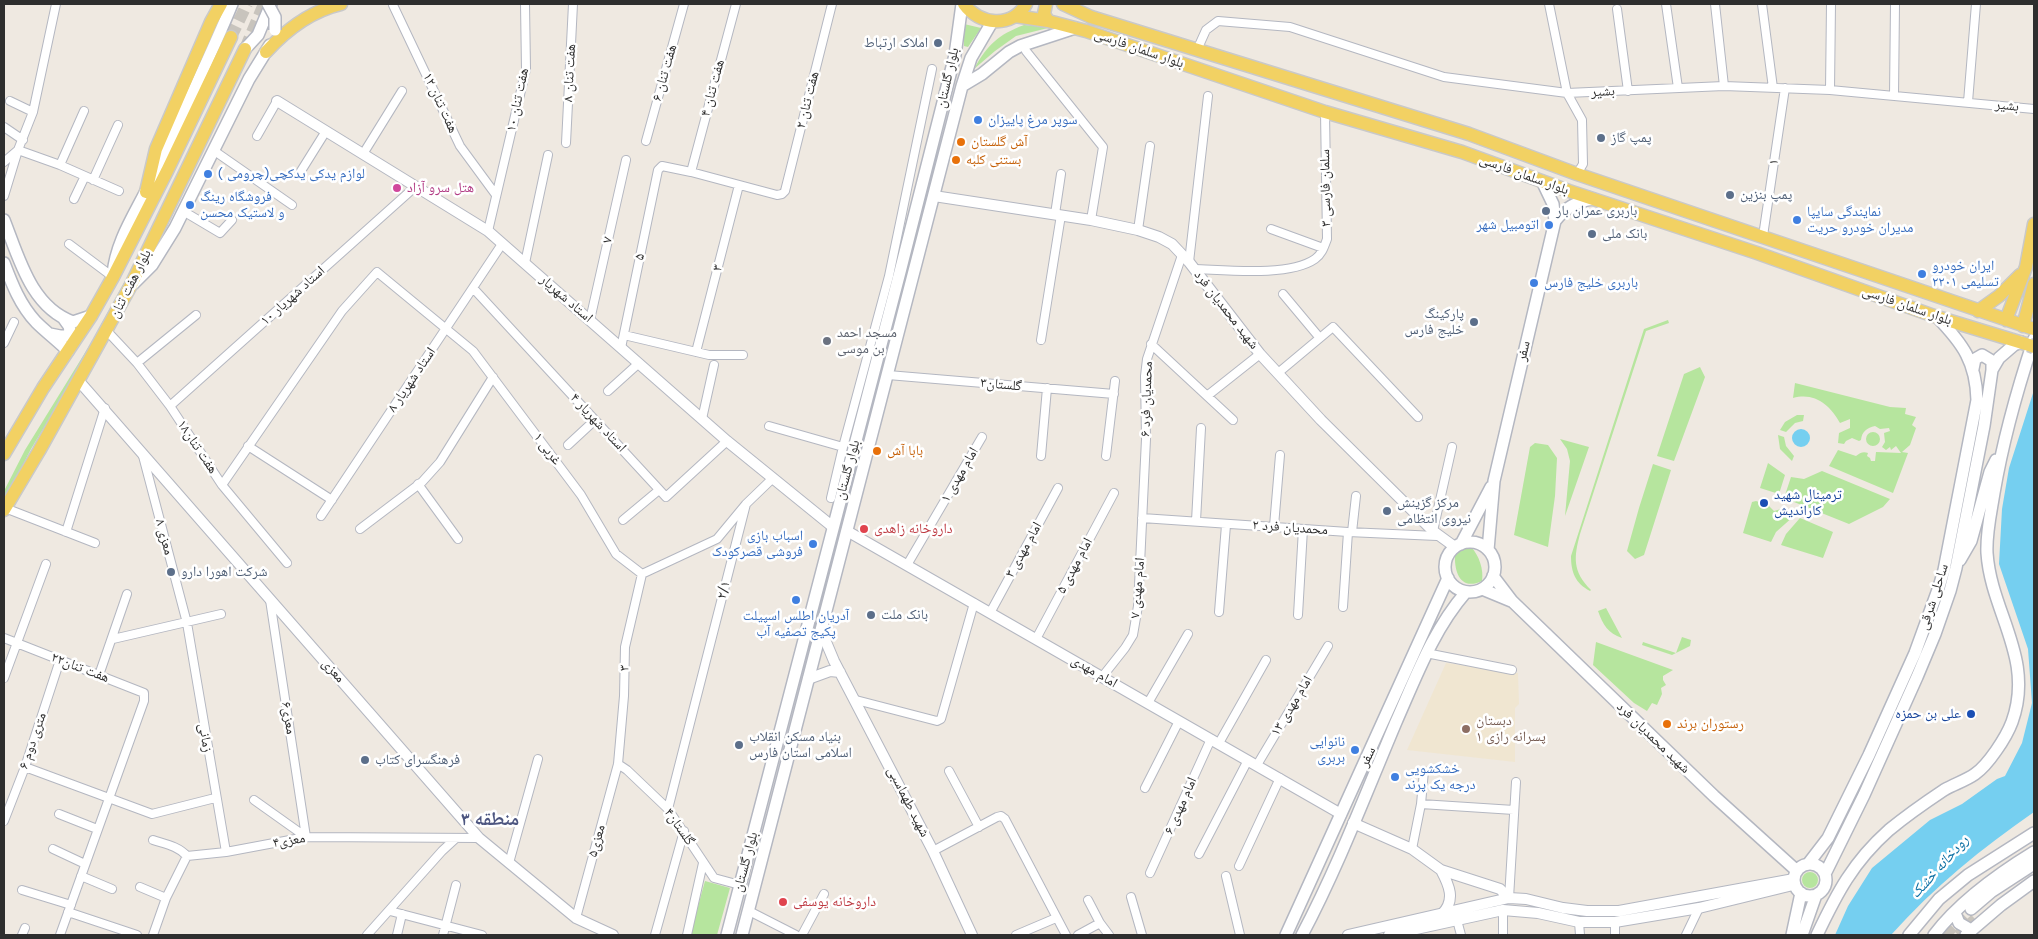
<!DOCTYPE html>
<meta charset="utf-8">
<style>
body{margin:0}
#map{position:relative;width:2038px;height:939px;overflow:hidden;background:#efe9e1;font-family:"DM Sans",sans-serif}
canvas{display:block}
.frame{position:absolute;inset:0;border:5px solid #2e2e2e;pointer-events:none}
</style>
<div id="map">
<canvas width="2038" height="939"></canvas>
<div class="frame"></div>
</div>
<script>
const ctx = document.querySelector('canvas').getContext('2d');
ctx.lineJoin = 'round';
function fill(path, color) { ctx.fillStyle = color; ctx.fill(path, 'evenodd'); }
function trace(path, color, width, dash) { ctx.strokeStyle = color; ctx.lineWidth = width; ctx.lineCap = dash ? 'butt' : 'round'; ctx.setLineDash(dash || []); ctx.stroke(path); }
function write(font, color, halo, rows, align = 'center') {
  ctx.font = font + ' "DM Sans","Noto Naskh Arabic",sans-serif'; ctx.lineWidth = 5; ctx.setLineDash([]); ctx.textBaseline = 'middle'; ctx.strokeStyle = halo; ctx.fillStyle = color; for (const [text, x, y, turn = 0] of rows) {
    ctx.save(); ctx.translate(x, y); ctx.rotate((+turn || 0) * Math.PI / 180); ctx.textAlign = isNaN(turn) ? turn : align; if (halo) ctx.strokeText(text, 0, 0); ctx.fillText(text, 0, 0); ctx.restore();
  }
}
fill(new Path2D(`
 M1446,663L1518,673L1519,704L1515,708V762L1407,750Z`), '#f0e6d1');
fill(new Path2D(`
 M964,24L981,28L968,47L964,46Z
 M1024,25L1052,27L1016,36L995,51L974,69C988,44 998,35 1024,25Z
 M132,268L136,269L96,341L31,449L4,502V491L25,450L91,343Z
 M1668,320L1669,323L1646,331L1580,534C1574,557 1572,571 1591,590L1590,591C1575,583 1571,572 1571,556L1644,329Z
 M1700,367L1705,377L1674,461L1657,456L1684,374Z
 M1795,383L1890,407L1906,408L1905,414L1916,417L1912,425L1916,428L1910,445L1902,452L1908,453L1893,493L1829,466L1838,450L1856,456C1860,453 1863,451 1868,453L1867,456L1870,458L1871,461H1875L1876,452L1901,453L1896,446L1891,450L1890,447L1886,450L1882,447L1885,442L1884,433L1890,431L1889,428L1880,429L1875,426C1867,428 1862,431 1861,440L1859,441L1852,438L1846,441L1844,444L1838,443L1839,433L1850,428V419L1840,423C1830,405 1815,392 1793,398Z
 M1797,415H1804L1803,421L1795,423L1786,432L1780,430L1785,422Z
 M1866 439a7 7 0 1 1 14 0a7 7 0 1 1-14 0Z
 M1778,435L1784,437L1786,446L1794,456L1792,461L1780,449Z
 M1560,439L1589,447L1565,516L1570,461L1567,449Z
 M1535,443L1548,445L1557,458L1555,496L1548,547L1514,535L1530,447Z
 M1768,463L1785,475L1779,494L1760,488Z
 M1653,464L1671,470L1644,555L1635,559L1627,551L1639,508Z
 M1822,471L1890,499L1883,507L1849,524L1784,498L1791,477L1804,479Z
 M1756,501L1768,505L1774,511L1781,509L1794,516L1776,532L1771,542L1743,533L1752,502Z
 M1800,518L1833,532L1823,558L1781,545L1786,534Z
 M1471,547C1479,555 1484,570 1482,581C1461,591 1454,573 1455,554L1464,548Z
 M1606,608L1622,638C1608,633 1603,625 1598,611Z
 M1682,637L1691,640L1690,646L1672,655L1642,645L1643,642L1676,653Z
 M1596,642L1673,670L1663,676V680L1666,685L1661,688L1662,694L1657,705L1652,703L1647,711L1634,703L1593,665Z
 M1802 880a8 8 0 1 1 16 0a8 8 0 1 1-16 0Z
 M705,881L730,888L717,935H690Z`), '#b6e59e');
fill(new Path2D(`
 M2034,390V812C1982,848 1934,887 1891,935H1835L1848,906L1872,868L1930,820L1962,804L1997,779L2005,776L2022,743L2032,703L2028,649L1999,564L2002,509L2009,468Z
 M1792 438a9 9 0 1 1 18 0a9 9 0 1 1-18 0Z`), '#75cff0');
trace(new Path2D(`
 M1945,935L1971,909
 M1958,935L1975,919`), '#c8c4bd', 11, [11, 5.5]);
trace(new Path2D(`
 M231,37L247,4
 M245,49L264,4`), '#c8c4bd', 12, [12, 6]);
const minor = new Path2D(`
 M1549,4L1567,93L1582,120L1583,164L1577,174
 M1666,4L1678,88
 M1715,4L1724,86
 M1762,4L1773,88
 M393,5L460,146L496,195
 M1617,9L1628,91
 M1197,50L1206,30L1218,21L1290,27L1444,77L1567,93L1724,86L1830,90L2034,109
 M1026,51L1103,147L1091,220
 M1830,90L1831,4
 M1894,96L1895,4
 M10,101L33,112
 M1968,102L1976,4
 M4,127L23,140
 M257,136L277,101
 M646,141L684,4
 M566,143L573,4
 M18,150L60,165L119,191
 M213,150L292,205
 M363,154L402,91
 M4,162L18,150
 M60,165L84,111
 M301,171L326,131
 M691,172L736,4
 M93,180L118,125
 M4,196L18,150L33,112L56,4
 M74,199L85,176
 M183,211L220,233L232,220
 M1055,214L1061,174
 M1271,229L1323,248
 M1138,230L1150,146
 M488,231L526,69L525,4
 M1763,236L1785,88
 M69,244L113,277
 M1189,262L1208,96
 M525,263L548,155
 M1194,269C1226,270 1289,277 1315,259C1322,254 1324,247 1327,239L1325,112
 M473,288L666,497L727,441
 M1283,294L1319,337
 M590,320L626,160
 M107,331L137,363L170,406L222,485L287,563
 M624,335L709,355H743
 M1041,340L1061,215
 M4,343L14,322
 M1151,344L1233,420
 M621,348L658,170L662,166L691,172L777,195L782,194L785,191L832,4
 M696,352L739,185
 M137,363L196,315
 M1278,373L1333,327L1418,417
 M888,375L1114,394
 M608,391L639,363
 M1207,396L1260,354
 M170,406L416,186
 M702,419L714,365
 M769,426L843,447
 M568,445L595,420
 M248,446L332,500
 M143,456L187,623L226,852
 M1041,456L1047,388
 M1106,456L1115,381
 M418,484L458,539
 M222,485L342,311L377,272L473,351L581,495L616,554L642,574
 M831,498L843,447L889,276L932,69
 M5,508L95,543
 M321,516L502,244
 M1142,518L1348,532L1437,536
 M623,520L659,490
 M1196,521L1201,428
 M1274,526L1280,455
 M360,529L422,482L440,462L493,377
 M1433,531L1452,447
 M66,532L105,408
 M1352,532L1356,496
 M907,565L982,437
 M642,574L717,539L746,504L773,478
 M270,600L306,837
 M1343,607L1348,532
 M1219,612L1226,525
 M990,613L1058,488
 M1298,615L1303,529
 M4,638L144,693V701L60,935
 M113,639L221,614
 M1036,639L1114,493
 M1426,653L1512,670
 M99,675L127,594
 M1102,677L1125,648L1133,635L1138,606L1146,439L1145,376L1147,359L1182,255
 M4,678L46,564
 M856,700L937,721L941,719L974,603
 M1148,703L1188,634
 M1219,743L1266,660
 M618,764L627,770L668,809L714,878L740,885
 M1257,765L1328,646
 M25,767L152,814L215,798
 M949,771L979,827
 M1145,788L1179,721
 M254,800L306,837
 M1421,804L1514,810
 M668,809L746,504
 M59,814L97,829
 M4,821L25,767L60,660
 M153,840C165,844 178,846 187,856
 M53,849L85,864
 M1412,849L1421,804L1424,771
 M933,851L997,817L1001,816L1005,819L1066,935
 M1199,854L1248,760
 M509,863L538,759
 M1239,866L1280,778
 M1150,873L1211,739
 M81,876L112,889
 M1226,876L1240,935
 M140,887L166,898
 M22,890L71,905
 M1131,897L1142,935
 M1509,898L1516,782
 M1088,900L1100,923L1109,935
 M1503,910V935
 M390,911L482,935
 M749,911L796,935
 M68,912L137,935
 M576,918L618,764L624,696L625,647L642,574
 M1457,920L1461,935
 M1579,922L1580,935
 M22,935L25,928
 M153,935L166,898L187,856L226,852L306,837L479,838
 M367,935L442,851L455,839
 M397,935L402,914
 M443,935L456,885
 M655,935L684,831
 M687,935L703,863
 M802,935L824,894
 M1016,935L1056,918
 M1078,935L1100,923
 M1615,935V922
 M1686,935L1699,908`);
const tertiary = new Path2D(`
 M277,101L488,231L727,441L833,527
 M934,196L1091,220L1138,230L1159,237L1172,244L1189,262L1260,354L1321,420L1433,531L1455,547
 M78,380L479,838L576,918L613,935
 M847,531L1341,814
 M821,630L834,661L933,851L972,935
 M808,679L830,671L840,672
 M1353,823L1412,849L1441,870L1500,889L1509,898
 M1441,870C1449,885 1456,900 1442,914
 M1348,935L1509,898L1526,899L1563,908L1587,911H1619L1794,879
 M1389,935L1503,910L1538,913L1579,922H1615L1699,908L1793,885`);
const secondary = new Path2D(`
 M245,49L258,35L271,4
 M962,86L982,74L1009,52L1020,46L1075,28
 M4,220C19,258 31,307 73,322L91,316
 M1555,221C1564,209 1577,201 1593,199
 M4,263C12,284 20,305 36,322C46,332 58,341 68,351
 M113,274C116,241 135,214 149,185C177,125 207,65 232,4
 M133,284L152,265L175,228L249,79L270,45
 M50,334L60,336H67L70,331L69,326L64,319
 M1973,369L1975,359L1982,355L1992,361V370
 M1445 567a25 25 0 1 1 50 0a25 25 0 1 1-50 0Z
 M1461,544L1491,487
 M1488,550L1494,481L1555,221L1553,204L1542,181
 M1960,560L1971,541L1990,472L1996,460
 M1493,576L1512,601L1714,796L1797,871
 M1482,589L1511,601
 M1808,864L1828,838L1869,755L1915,653L1939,587L1944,570L1977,400C1976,362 1963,344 1937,317
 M1794 880a16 16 0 1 1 32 0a16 16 0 1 1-32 0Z
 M1825,874L1864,795L1917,677L1935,634L1950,591L1956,568L1984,426L1992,370L1999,358L2014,345L2021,342
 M1971,909L1991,892L2034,864
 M1955,913L1959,923L1971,930
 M727,935L900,272L955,55L962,4
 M742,935L962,86L971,58L992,22
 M1286,935L1448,578
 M1302,935C1338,867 1366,793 1396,722C1416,677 1433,630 1466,592
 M1792,935L1801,893
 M1802,935L1816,895
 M1817,935C1837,893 1853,862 1889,830C1906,816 1926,802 1944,790C1954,784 1965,781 1975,774C1988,765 2006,738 2012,722C2035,658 1991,613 1987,553C1986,533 1991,512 1994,493C2003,440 2017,390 2034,339
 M1909,935L1939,899L1968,875L2034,833
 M1934,935C1960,901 1998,874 2034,852
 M1966,935L2001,905L2034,881`);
const primary = new Path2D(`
 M964,4C979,25 1012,29 1026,4
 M1046,4L1044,14L1048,21
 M1063,4L1091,17L1469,134L1577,174L2034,329
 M1015,16L1048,21L1086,31L1325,112L1462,152L1569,191L1757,253L1937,317L2029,345
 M266,52C286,30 311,11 341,4
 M146,192L156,149L211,22L221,4
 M1978,311L1999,296L2020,275
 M2006,320L2026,267L2034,224
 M2023,326L2034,284
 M4,454L43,388L91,316L113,277L167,171L231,37
 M4,510L39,451L130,287L245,49`);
trace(minor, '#b4b7c1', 10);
trace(tertiary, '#b4b7c1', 12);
trace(secondary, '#b4b7c1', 14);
trace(primary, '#c9c9c9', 15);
trace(minor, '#fff', 8);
trace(tertiary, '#fff', 10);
trace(secondary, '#fff', 11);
trace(primary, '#f2d163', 12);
const secondaryBridge = new Path2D(`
 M268,4L275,17V30`);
const primaryBridge = new Path2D(`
 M2029,345L2034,347`);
trace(secondaryBridge, '#b4b7c1', 14, []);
trace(primaryBridge, '#c9c9c9', 15, []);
trace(secondaryBridge, '#fff', 11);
trace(primaryBridge, '#f2d163', 12);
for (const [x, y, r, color] of [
 [938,43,5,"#5c6f8a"],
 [978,120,5,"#3f7fe0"],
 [1601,138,5,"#5c6f8a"],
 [961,142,5,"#e8710a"],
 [956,160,5,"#e8710a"],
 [208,174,5,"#3f7fe0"],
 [397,188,5,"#d1479c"],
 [1730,195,5,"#5c6f8a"],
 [190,205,5,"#3f7fe0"],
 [1546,211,5,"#5c6f8a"],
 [1797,220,5,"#3f7fe0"],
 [1549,225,5,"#3f7fe0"],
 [1592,234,5,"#5c6f8a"],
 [1922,274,5,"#3f7fe0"],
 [1534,283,5,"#3f7fe0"],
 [1474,322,5,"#5c6f8a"],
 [827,341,5,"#6b7280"],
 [877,451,5,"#e8710a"],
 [1764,503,5,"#1a4fb4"],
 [1387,511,5,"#5c6f8a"],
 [864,529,5,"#e0444e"],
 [813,544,5,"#3f7fe0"],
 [171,572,5,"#5c6f8a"],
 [796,600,5,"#3f7fe0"],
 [871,615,5,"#5c6f8a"],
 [1971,714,5,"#1a4fb4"],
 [1667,724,5,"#e8710a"],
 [1466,729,5,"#8d6e63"],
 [739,745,5,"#5c6f8a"],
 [1355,750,5,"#3f7fe0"],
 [365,760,5,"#5c6f8a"],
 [1395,777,5,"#3f7fe0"],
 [783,902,5,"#e0444e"]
]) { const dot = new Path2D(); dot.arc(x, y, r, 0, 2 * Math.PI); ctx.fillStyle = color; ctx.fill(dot); trace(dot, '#fff', 2); }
write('14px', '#4e5e75', '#fff', [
 ["املاک ارتباط",928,43,"right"],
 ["پمپ گاز",1611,138],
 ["پمپ بنزین",1740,195],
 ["باربری عمران بار",1556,211],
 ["بانک ملی",1602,234],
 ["پارکینگ",1464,314,"right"],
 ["خلیج فارس",1464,330,"right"],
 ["مرکز گزینش",1397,503],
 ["نیروی انتظامی",1397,519],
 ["شرکت اهورا دارو",181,572],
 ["بانک ملت",881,615],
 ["بنیاد مسکن انقلاب",749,737],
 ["اسلامی استان فارس",749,753],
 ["فرهنگسرای کتاب",375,760]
], 'left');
write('14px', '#2e2e2e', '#fff', [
 ["بلوار سلمان فارسی",1139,49,19],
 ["هفت تنان ۸",570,73,-87],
 ["هفت تنان ۶",665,73,-74],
 ["بلوار گلستان",948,78,-77],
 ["هفت تنان ۴",713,88,-75],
 ["بشیر",1603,92,-3],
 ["هفت تنان ۱۰",518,100,-78],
 ["هفت تنان ۲",808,100,-76],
 ["هفت تنان ۱۲",440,103,65],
 ["بشیر",2007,106,6],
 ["۱",1774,162,-81],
 ["بلوار سلمان فارسی",1524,175,20],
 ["۳ سلمان فارسی",1326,188,-91],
 ["۷",608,240,-77],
 ["۵",640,257,-78],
 ["۳",718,268,-75],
 ["بلوار هفت تنان",131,284,-63],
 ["استاد شهریار ۱۰",293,296,-42],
 ["استاد شهریار",566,299,41],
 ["بلوار سلمان فارسی",1907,306,19],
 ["شهید محمدیان فرد",1226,310,52],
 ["سفر",1524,351,-77],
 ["استاد شهریار ۸",412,380,-56],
 ["گلستان۳",1001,385,5],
 ["۶ محمدیان فرد",1147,399,-88],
 ["استاد شهریار ۴",598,423,47],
 ["هفت تنان۱۸",197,447,56],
 ["۱ غربی",547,449,53],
 ["بلوار گلستان",848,470,-75],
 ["۱ امام مهدی",960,475,-60],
 ["۲ محمدیان فرد",1290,528,4],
 ["معزی ۸",164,537,75],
 ["۳ امام مهدی",1024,550,-61],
 ["۵ امام مهدی",1075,566,-62],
 ["۷ امام مهدی",1138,588,-85],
 ["۲/۱",724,590,-76],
 ["ساحلی شرقی",1934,597,-72],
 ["۲۲هفت تنان",80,668,21],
 ["۳",625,668,-89],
 ["معزی",333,671,49],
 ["امام مهدی",1094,672,30],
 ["۱۳ امام مهدی",1292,706,-59],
 ["۶معزی",288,718,81],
 ["زمانی",205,738,81],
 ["شهید محمدیان فرد",1653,738,44],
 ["۶ متری دوم",33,741,-71],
 ["سفر",1368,757,-65],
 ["شهید طهماسبی",908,802,63],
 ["۶ امام مهدی",1181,806,-66],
 ["گلستان۴",679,827,55],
 ["۴معزی",289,841,-9],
 ["۵معزی",597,841,-75],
 ["بلوار گلستان",746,862,-75]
]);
write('14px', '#366cbe', '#fff', [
 ["سوپر مرغ پاییزان",988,120],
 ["لوازم یدکی یدکچی(چرومی )",218,174],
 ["فروشگاه رینگ",200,197],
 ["و لاستیک محسن",200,213],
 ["نمایندگی سایپا",1807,212],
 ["مدیران خودرو حریت",1807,228],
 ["اتومبیل شهر",1539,225,"right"],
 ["ایران خودرو",1932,266],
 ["تسلیمی ۲۲۰۱",1932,282],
 ["باربری خلیج فارس",1544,283],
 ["اسباب بازی",803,536,"right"],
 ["فروشی قصرکودک",803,552,"right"],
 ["آدریان اطلس اسپیلت",796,616,"center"],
 ["پکیج تصفیه آب",796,632,"center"],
 ["نانوایی",1345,742,"right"],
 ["بربری",1345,758,"right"],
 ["خشکشویی",1405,769],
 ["درجه یک پرند",1405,785]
], 'left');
write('14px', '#c56008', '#fff', [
 ["آش گلستان",971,142],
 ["بستنی کلبه",966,160],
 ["بابا آش",887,451],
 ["رستوران برند",1677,724]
], 'left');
write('14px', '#b23c85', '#fff', [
 ["هتل سرو آزاد",407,188]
], 'left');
write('14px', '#5b616d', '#fff', [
 ["مسجد احمد",837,333],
 ["بن موسی",837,349]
], 'left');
write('14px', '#164399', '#fff', [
 ["ترمینال شهید",1774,495],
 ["کاراندیش",1774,511],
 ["علی بن حمزه",1961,714,"right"]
], 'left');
write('14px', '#be3a42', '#fff', [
 ["داروخانه زاهدی",874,529],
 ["داروخانه یوسفی",793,902]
], 'left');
write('14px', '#785e54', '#fff', [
 ["دبستان",1476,721],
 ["پسرانه رازی ۱",1476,737]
], 'left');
write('italic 15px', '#0d6fa3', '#fff', [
 ["رودخانه خشک",1940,867,-48]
]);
write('bold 19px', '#4d5680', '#fff', [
 ["منطقه ۳",490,820]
]);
</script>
